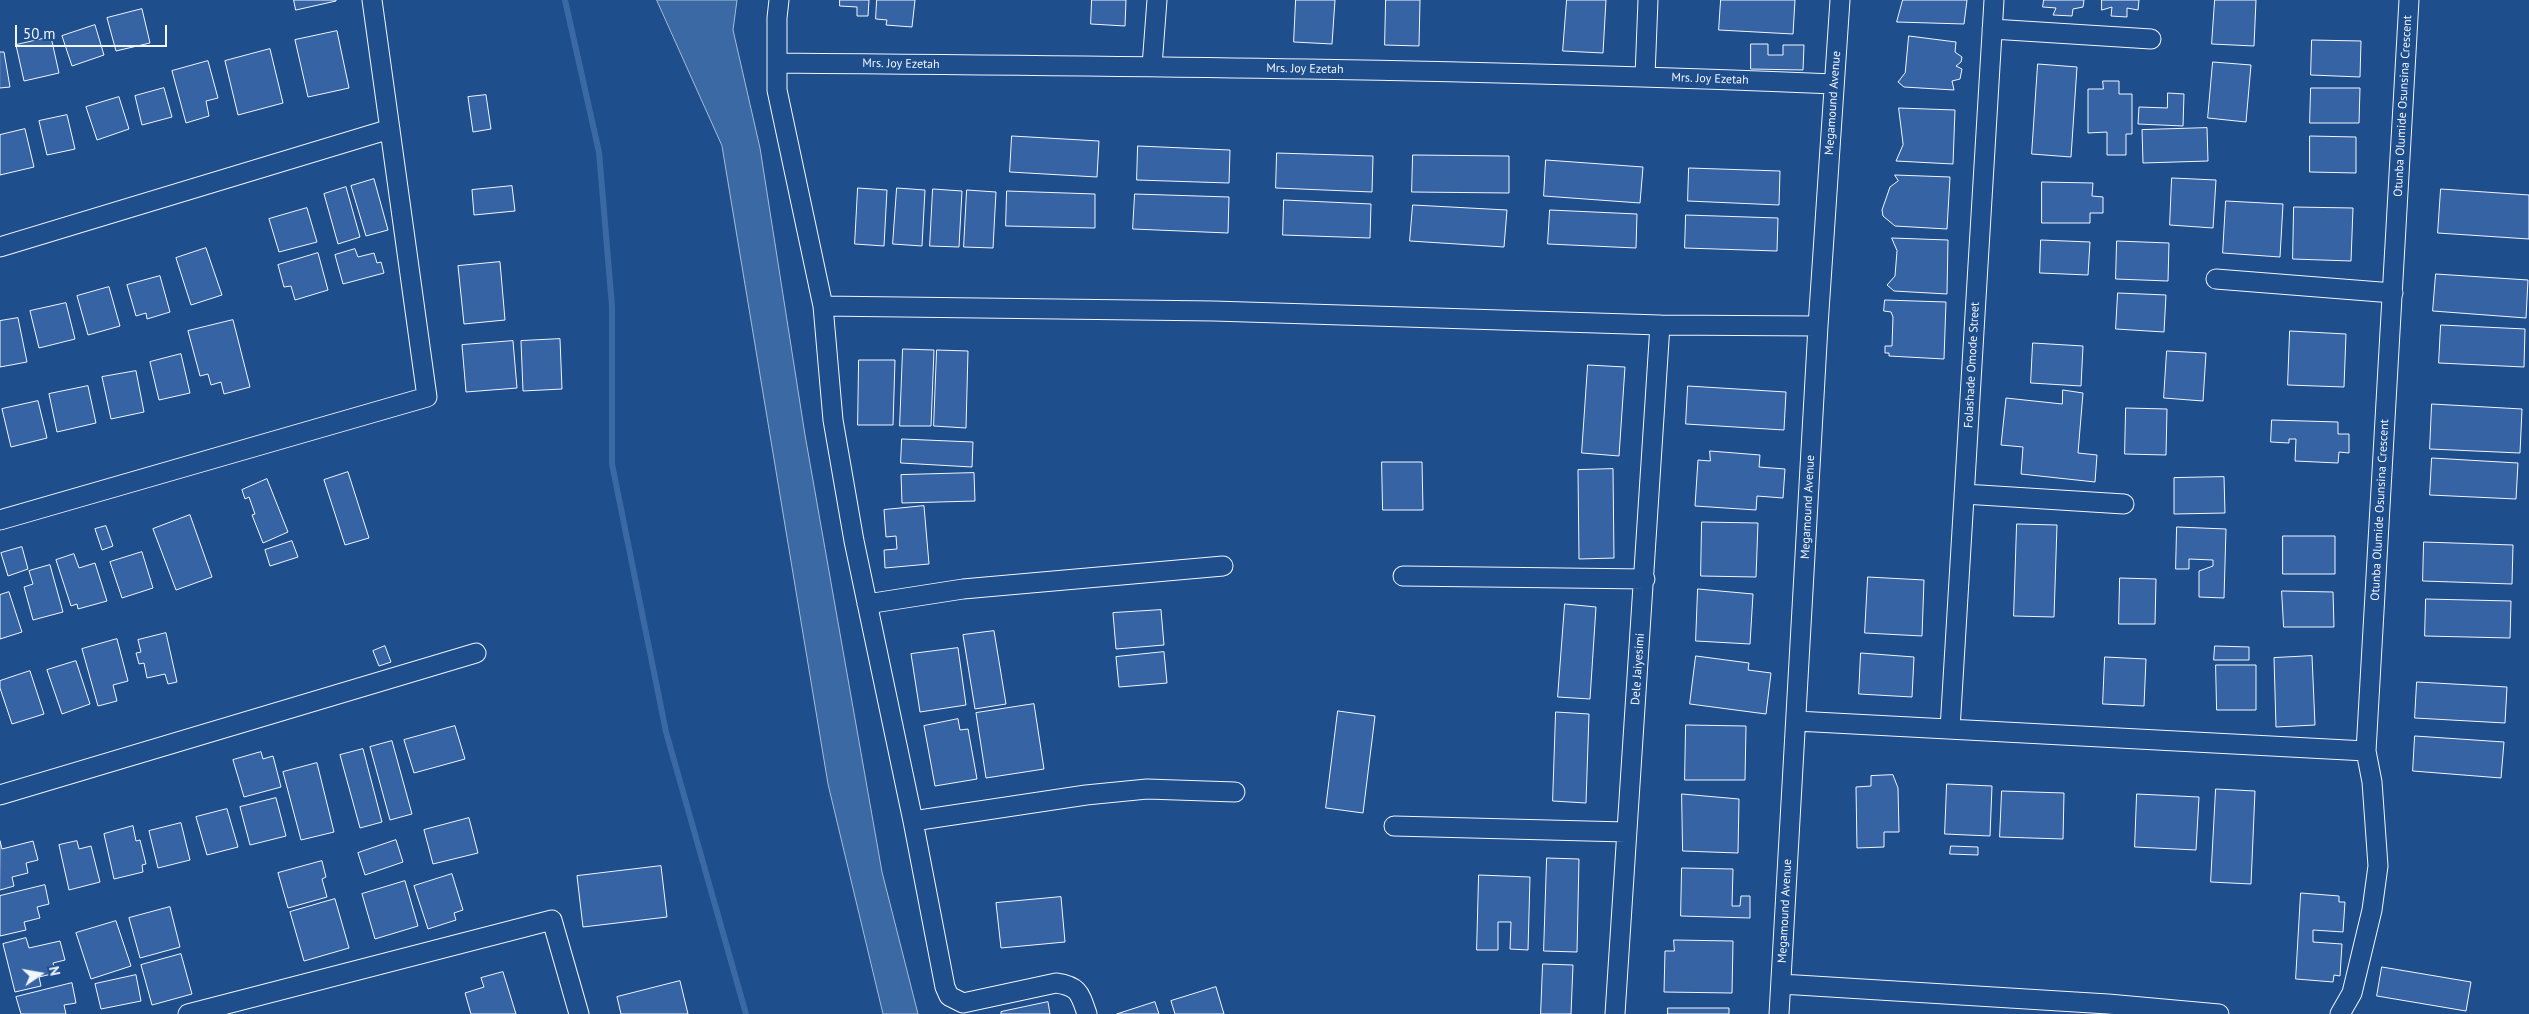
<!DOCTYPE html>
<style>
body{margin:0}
#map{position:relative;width:2529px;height:1014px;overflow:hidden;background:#1f4e8c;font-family:"PT Sans",sans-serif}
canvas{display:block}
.north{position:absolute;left:15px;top:949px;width:50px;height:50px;-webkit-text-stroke:4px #1f4e8c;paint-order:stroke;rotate:78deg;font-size:14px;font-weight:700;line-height:20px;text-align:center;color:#f2f6ff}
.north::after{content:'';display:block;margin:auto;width:18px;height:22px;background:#f2f6ff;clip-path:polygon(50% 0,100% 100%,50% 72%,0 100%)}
.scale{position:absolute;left:15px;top:25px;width:152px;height:22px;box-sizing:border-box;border:2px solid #f2f6ff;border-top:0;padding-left:6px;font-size:15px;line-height:18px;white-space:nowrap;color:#f2f6ff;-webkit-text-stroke:4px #1f4e8c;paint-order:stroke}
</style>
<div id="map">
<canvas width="2529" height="1014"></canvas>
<div class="north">N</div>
<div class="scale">50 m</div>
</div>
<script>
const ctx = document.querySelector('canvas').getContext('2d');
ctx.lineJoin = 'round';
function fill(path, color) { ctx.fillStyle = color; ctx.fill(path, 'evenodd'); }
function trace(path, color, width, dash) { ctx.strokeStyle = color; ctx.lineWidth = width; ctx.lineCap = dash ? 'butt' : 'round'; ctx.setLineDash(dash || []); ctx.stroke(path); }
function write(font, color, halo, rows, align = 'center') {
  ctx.font = font + ' "PT Sans",sans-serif'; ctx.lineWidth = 4; ctx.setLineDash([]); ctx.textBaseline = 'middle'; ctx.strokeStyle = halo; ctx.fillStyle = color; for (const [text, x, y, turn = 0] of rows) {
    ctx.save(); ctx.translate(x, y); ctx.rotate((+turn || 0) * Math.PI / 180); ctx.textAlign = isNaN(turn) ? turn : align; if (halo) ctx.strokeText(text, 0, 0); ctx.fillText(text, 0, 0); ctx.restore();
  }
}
const water = new Path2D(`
 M657,0H737L733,30L760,148L805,435L882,872L918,1014H883L828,784L722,146Z`);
fill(water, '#3b69a3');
trace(water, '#a8bbd7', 1);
trace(new Path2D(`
 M565,0L599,152L612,306V464L666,732L746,1014`), '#3b69a3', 6);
const building = new Path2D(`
 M294,0H336V1L296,10Z
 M840,0H869L868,16H857V7L840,6Z
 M877,0H915L912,27L886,25L887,20L876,19Z
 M1092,0H1126L1125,26L1091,24Z
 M1296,0H1335L1332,44L1294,42Z
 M1386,0H1420L1419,46L1385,45Z
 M1567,0H1606L1603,53L1563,51Z
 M1721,0H1795L1793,34L1719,30Z
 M1903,0H1967L1964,24L1897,22Z
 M2044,0H2084L2083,7L2073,9L2072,16L2053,15L2056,8L2043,7Z
 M2102,0H2139L2138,10L2127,8V17L2111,16L2112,7L2102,10Z
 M2215,0H2256L2254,46L2212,44Z
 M142,9L150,43L116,51L107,18Z
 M95,25L104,55L72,66L62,36Z
 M337,31L349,88L308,97L295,40Z
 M1909,36L1956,42L1955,52L1962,57L1961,62L1956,66L1962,69L1960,79L1952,81L1954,90L1904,87L1898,82L1905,73Z
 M51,37L59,73L24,81L16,45Z
 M2312,40L2361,41L2360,77L2311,75Z
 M1751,44H1768V55H1783V45H1804L1803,70L1751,69Z
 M270,49L283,103L238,115L225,61Z
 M0,52H4L10,87L0,88Z
 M208,61L218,98L206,101L209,116L186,123L172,71Z
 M2213,62L2251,65L2246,122L2208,118Z
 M2038,64L2077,67L2071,157L2032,154Z
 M2103,81H2119V94H2132V134H2126V155H2107V132L2088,133V89H2103Z
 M164,88L172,117L142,125L135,96Z
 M2311,88H2360L2359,123H2310Z
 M2168,93L2184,94L2183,126L2138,124L2139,107L2167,108Z
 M486,95L491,129L473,132L468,97Z
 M119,97L129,129L97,140L86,107Z
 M1899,108L1955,110L1953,164L1896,161L1903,145Z
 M67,115L75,149L47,155L39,121Z
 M2207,128L2208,161L2143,163L2142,130Z
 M25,129L34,167L0,175V135Z
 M1012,136L1099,141L1097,177L1010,172Z
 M2310,136L2356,137V173L2310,172Z
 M1138,146L1230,150L1229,183L1137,180Z
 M1277,153L1373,156L1372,192L1276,188Z
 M1413,155L1509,156V193L1412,192Z
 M1546,160L1643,167L1640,203L1544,196Z
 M1689,168L1780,171L1779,205L1688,201Z
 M1895,175L1950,177L1947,229L1895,226L1883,216L1882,210L1890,187L1898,181Z
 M2172,178L2216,180L2213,228L2170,225Z
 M374,179L388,230L366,236L351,186Z
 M2042,182L2093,183L2092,196L2103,197V213H2090V223H2042Z
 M512,186L515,211L474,215L472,190Z
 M346,187L360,237L338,244L324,194Z
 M858,188L887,190L884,246L855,244Z
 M897,188L925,190L922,246L893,244Z
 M933,189L962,191L959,247L930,246Z
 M2441,189L2529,195V239L2438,233Z
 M967,190L996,192L993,248L964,247Z
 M1007,191L1095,194V228L1006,226Z
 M1135,194L1229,197L1228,233L1133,229Z
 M1284,200L1371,204L1370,238L1283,235Z
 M2226,201L2283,204L2280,257L2223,253Z
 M1413,205L1507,210L1504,247L1410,241Z
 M2294,207L2353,208L2351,261L2293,259Z
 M307,208L317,242L279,252L269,219Z
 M1550,210L1637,214L1636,248L1548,244Z
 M1686,215L1778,218L1777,251L1685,248Z
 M1892,238L1948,240L1947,294L1894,291L1887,285L1895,276L1897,251Z
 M2041,240L2090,242L2088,275L2040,273Z
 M2117,241L2169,243L2168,281L2116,279Z
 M206,248L222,295L191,305L176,258Z
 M355,249L358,257L374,253L377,263L381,262L384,273L343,284L335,255Z
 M318,253L328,290L295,300L291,286L284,287L278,265Z
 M500,262L505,320L464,324L458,266Z
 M2436,274L2528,280L2526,318L2433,311Z
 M160,276L170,312L147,319L146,313L136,316L127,285Z
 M109,287L120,326L88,335L77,296Z
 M2118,293L2166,295L2164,332L2116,329Z
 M1885,300L1946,302L1944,359L1889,356V353H1885V346H1892L1893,317L1891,312L1884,311Z
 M66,303L75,339L39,348L30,311Z
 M18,318L27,362L0,367V321Z
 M233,320L250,387L224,394L221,382L211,385L208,374L200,376L188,331Z
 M2441,325L2525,329L2524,367L2439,363Z
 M2290,331L2346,334L2344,387L2288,385Z
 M560,339L562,389L523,391L521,341Z
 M513,341L517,388L466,392L462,345Z
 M2033,343L2083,346L2081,386L2031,383Z
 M903,349L934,350L931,426H900Z
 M937,350L968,351L966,428L934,426Z
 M2167,351L2206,353L2203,401L2164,398Z
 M181,354L190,393L159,400L150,362Z
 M859,360H895L893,425H858Z
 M1588,365L1625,367L1619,456L1582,453Z
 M136,371L144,412L111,419L102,377Z
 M88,386L96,423L57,432L49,394Z
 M1688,386L1786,392L1784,430L1686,424Z
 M2063,390L2083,393L2078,453L2097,455L2095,482L2021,474L2023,447L2001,445L2006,398L2062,404Z
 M38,401L47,438L11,447L2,409Z
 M2432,404L2522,409L2520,453L2430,449Z
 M2126,408L2167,409L2166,455L2125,454Z
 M2272,420L2338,422V434H2349V453L2339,452L2338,463L2295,461L2296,439H2289V443L2271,442Z
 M902,439L973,442L972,467L901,463Z
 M1710,451L1760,455L1759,467L1785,469L1783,498L1757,496L1756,510L1695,506L1698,460L1710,461Z
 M2432,458L2518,463L2516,499L2430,495Z
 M1382,462H1422L1423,510H1383Z
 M1613,469L1614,558L1579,559L1578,470Z
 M348,472L369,538L345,545L324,480Z
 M974,473L975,501L902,503L901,475Z
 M2224,477L2225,513L2174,514V478Z
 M267,479L288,532L263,543L252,515L255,514L249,497L245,499L242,490Z
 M924,506L929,564L885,568L884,550L897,549L896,536L886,537L884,510Z
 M190,515L212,577L176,590L153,529Z
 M1702,522L1758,523L1756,577L1701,576Z
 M2017,524L2057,525L2054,617L2014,616Z
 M106,526L113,546L102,550L95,529Z
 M2177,527L2226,529L2224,598L2199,597V571L2213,566V560L2189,559V569H2176Z
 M2283,536H2335V574H2283Z
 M292,541L298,557L270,566L265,550Z
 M2424,542L2513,545L2512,584L2423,581Z
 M22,547L28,569L8,576L1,553Z
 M142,552L153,588L122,598L110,562Z
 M74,554L79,568L95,563L107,601L78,609L77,604L71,606L56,560Z
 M50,565L63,612L33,620L24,587L33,584L29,571Z
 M1868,577L1924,580L1922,636L1865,633Z
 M2120,578L2156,579L2155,624H2119Z
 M1698,589L1753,594L1750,644L1696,641Z
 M2282,591L2333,592L2334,627H2284Z
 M9,592L22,632L0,639V595Z
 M2426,599L2511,601L2510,638L2425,636Z
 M1565,604L1596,607L1590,699L1558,697Z
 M1161,610L1164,645L1116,649L1113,613Z
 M994,631L1006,704L975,709L963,635Z
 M166,633L177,682L168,684L165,674L147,678L144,663L139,664L136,653L141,652L138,640Z
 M117,639L128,681L113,685L117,701L98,706L82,649Z
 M385,646L391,662L379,666L373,651Z
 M2215,646L2249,647V660H2214Z
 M958,648L966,705L920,712L911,654Z
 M1164,652L1167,683L1119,687L1116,657Z
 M1861,653L1914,657L1912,697L1859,694Z
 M1696,656L1749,663L1748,670L1771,673L1766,714L1690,704Z
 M2312,656L2315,725L2276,727L2274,658Z
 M2105,657L2146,659L2144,706L2103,704Z
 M76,661L90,704L62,714L47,670Z
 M2216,665H2256V710H2217Z
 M30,671L44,714L12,724L0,688V681Z
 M2417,682L2507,687L2505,723L2415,718Z
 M1034,704L1044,769L986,778L976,713Z
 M1338,711L1375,716L1363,813L1326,808Z
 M1556,712L1589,714L1586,803L1553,801Z
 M958,719L960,730L968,729L977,779L935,786L924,726Z
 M1686,725L1746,726L1745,780H1685Z
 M455,726L465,759L414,773L404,740Z
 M2415,736L2504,742L2501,778L2413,771Z
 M392,741L412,814L390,820L370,747Z
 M363,749L382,822L360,828L340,755Z
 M261,752L263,759L273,756L281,787L244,797L233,760Z
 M317,763L334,832L301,840L283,772Z
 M1893,775L1898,788L1899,832H1884V847L1857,848L1856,787L1871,786V776Z
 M1947,784L1992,786L1990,836L1945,834Z
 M2216,789L2255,791L2251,884L2211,882Z
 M2002,791L2064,793L2063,839L2000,837Z
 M1682,794L1739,799L1738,853L1683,851Z
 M2137,794L2199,797L2196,850L2135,847Z
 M276,798L286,836L250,845L240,807Z
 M227,809L238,847L207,855L196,817Z
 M469,818L478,853L433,864L424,830Z
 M181,823L190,860L158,868L149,831Z
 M133,826L136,841L140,840L146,864L142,865L143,872L114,879L104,834Z
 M396,840L403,862L365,875L358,853Z
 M0,841L2,849L33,841L38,860L26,863L28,873L12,877L14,886L0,890Z
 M77,841L79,849L91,846L100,882L69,890L59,845Z
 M1951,846L1978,847V855L1950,854Z
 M1547,858L1579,859L1577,952L1544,951Z
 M322,861L326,877L322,879L327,897L288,908L278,873Z
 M661,866L667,917L583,927L577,876Z
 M1682,868L1733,869L1732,906H1740L1741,896H1750V918L1681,916Z
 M452,874L463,910L454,913L456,920L428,929L414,886Z
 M1479,875L1530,877L1528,950L1510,949L1511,922H1498V950H1477Z
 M405,881L418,926L375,939L362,894Z
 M45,885L49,904L37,907L40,918L24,922L26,930L0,936V896Z
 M2301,893L2339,896V902H2345L2343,932L2313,930V942L2342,944L2340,976L2334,975L2333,982L2296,979Z
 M1061,897L1065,942L1001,948L996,903Z
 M335,899L349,948L304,961L290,912Z
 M170,907L180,947L140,958L129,918Z
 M116,921L131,966L91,979L76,933Z
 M26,938L29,948L60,941L65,960L53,963L56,973L39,977L41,986L15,992L3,944Z
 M1674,940L1733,941L1732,993L1664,992L1665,951H1674Z
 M181,954L192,994L152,1005L141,965Z
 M1543,964L1573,965L1571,1014H1541Z
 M2382,967L2471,982L2466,1011L2377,996Z
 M503,972L516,1014H471L465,993L484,987L481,978Z
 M136,975L141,1001L101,1009L95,984Z
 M680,981L688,1014H621L617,997Z
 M72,983L76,1003L64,1005L66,1014H21L16,997Z
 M1216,987L1224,1014H1175L1171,1001Z
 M1048,1002L1050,1014H1001V1012Z
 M1155,1002L1159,1014H1117Z
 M1668,1008H1729V1014H1668Z`);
fill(building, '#3563a3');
trace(building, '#f2f6ff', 1);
const minor = new Path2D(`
 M779,0L777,18V90L823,306L833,420L854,541L913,821L945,987L949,996L963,1003L1056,983C1079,986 1080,994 1087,1014
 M1992,29L2151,39
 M777,63C1129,66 1482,69 1834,84
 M1152,66L1157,0
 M1645,76L1648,0
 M0,247L390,129
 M2216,279L2393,293
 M823,306L1214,311L1660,325L1818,326
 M1964,494L2124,504
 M0,520L427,397L372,0
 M1403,576L1645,579
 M867,604L963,589L1223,566
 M1796,721L2366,751
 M1950,729L1994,0
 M0,795L476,653
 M913,821L1086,795L1147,789L1235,792
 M1394,826L1626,832
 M1781,984L2108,1004L2219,1014
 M188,1014L552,920L579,1014
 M1615,1014L1660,325
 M1779,1014L1818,326L1840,0
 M2340,1014L2352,993L2372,910L2378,866L2372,782L2366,751L2409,0`);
trace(minor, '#f2f6ff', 21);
trace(minor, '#1f4e8c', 19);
write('12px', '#f2f6ff', '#1f4e8c', [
 ["Mrs. Joy Ezetah",901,64,1],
 ["Mrs. Joy Ezetah",1305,69,1],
 ["Mrs. Joy Ezetah",1710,79,2],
 ["Megamound Avenue",1833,103,-86],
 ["Otunba Olumide Osunsina Crescent",2403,106,-87],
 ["Folashade Omode Street",1972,365,-87],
 ["Megamound Avenue",1808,507,-87],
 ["Otunba Olumide Osunsina Crescent",2380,510,-87],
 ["Dele Jaiyesimi",1638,669,-86],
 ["Megamound Avenue",1785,911,-87]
]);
</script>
